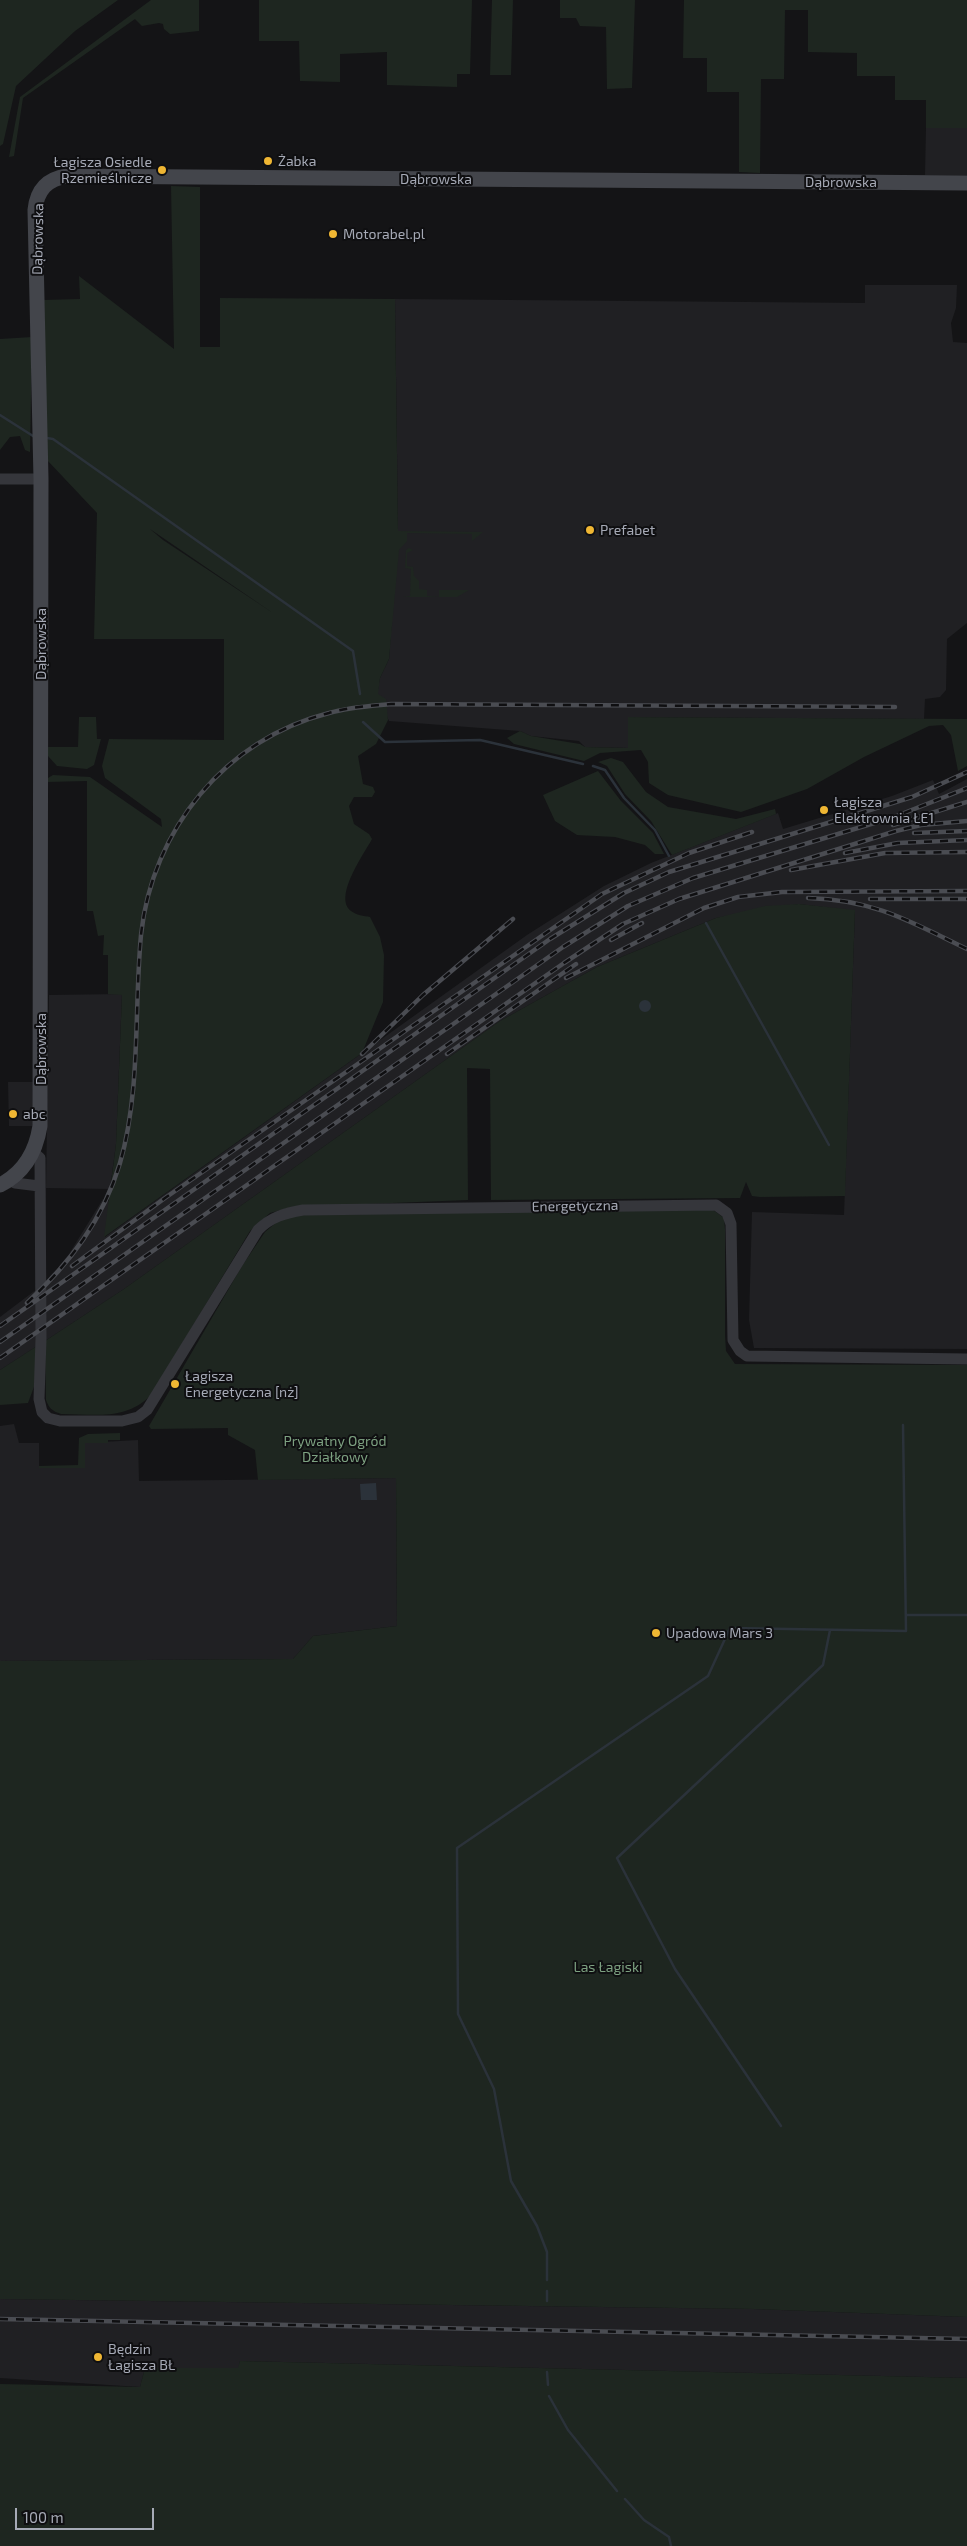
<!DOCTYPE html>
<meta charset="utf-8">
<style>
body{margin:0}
#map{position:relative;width:967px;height:2546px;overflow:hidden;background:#141416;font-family:"Exo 2",sans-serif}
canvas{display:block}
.scale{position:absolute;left:15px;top:2508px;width:139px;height:22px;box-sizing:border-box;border:2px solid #a6aab6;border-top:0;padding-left:6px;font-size:15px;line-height:18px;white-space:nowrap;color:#a6aab6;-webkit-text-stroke:4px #0f0f11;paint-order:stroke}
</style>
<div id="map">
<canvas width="967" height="2546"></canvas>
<div class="scale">100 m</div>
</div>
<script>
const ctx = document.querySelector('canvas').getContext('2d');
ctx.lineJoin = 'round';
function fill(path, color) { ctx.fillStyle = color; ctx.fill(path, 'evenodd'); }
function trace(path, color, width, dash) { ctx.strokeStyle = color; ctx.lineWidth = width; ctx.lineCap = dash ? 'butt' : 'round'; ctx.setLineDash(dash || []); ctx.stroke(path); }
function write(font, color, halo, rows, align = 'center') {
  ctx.font = font + ' "Exo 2",sans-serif'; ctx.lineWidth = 4; ctx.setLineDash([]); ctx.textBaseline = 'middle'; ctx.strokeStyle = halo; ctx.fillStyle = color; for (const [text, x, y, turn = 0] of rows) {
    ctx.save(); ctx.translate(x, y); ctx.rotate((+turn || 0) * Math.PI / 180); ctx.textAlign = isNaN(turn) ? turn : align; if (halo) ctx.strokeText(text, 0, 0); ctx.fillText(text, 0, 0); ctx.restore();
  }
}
fill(new Path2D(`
 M926,128H967V175H925Z
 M865,285H957L956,308L951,323L953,342L967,343V623L947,639L946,690L940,697L925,699L924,719L629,717V748L585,747L579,741L531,736L520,731L507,730L389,721L386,714V700L377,695L380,678L389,659L398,531L395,299L865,303Z
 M967,779V1349L754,1348L749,1320L752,1212L844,1215L855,911L799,904L716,918L597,967L500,1021L124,1289L45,1341V1284L69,1254L103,1199L110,1202L105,1237L527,935L604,886L651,863L778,813L783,829L892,796L933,780L939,794Z
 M122,994L116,1144L110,1189L46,1188L49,995Z
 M8,1082H36L35,1126H9Z
 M37,1289V1346L0,1370V1317Z
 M14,1424L19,1443H39V1468L85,1467V1443L138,1440L139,1481L396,1478L397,1626L313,1636L293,1659L0,1661V1426Z
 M0,2299L754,2309L967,2317V2378L240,2361L239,2368H145L140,2387L0,2378Z`), '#202023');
fill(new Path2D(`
 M0,0H118L75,31L16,86L3,144L0,146Z
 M151,0H199V31L170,34L164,29L163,24L159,23L142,26L135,19L23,98L14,156L9,157L20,97Z
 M259,0H472L470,74H457V87L387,85V52L340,54V82L300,81L299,41H259Z
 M492,0H513L511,75H490Z
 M560,0H635L632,88L607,89L606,27L580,26L576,18H560Z
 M684,0H967V128H926V100H895V76H857V53L808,52V10H785L784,79H761L760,173L739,172V92H707V58H683Z
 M171,186L200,187V347H220V298L395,299L398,531L483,532L472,541V534L407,533V541L399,550L389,659L380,678L378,694L386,699L388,720L376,744L358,756L363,784L373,787L375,792L372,797H354L349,806L354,824L369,834L372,839C364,854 333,897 351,911C356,915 364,916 370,917L380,937L384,955L383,1002L362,1053L104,1237L116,1144L122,995L108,994V955H103L104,935L98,936L93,911H87V781L47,782L48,778L53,775L90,777L162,827L161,819L105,778L102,766L109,739L224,740V639H94L97,513L47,460L44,300L80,299L79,276L174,349ZM150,529L273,613L163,540Z
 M32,337L30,452L25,450L20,436L10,437L0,450V339Z
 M409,548L413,550L407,553V566L413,567L414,576L419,581V589L427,590V596L439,597V590H469L457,597H403L410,596L411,569L405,568L406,550Z
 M79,717H96L97,739H101L94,765L87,769L57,766L48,756L46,747H78Z
 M628,717L967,719V766L958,771L951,735L943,725L929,726L864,757L807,789L741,812L668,795L649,783L648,762L641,750L600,753L584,761L514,744L507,738L520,731L531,736L580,744L585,747L628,748Z
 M611,758L623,762L646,792L668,807L736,819L775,809L776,814L672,855L651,821L625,794L607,766L598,762Z
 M598,771L621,801L653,833L664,854H655L645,845L615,837L577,835L555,821L543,795Z
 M799,904L855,910L845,1196L760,1197L752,1196L746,1182L740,1198L491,1200L490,1069L467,1068L468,1200L292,1207L270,1213L250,1231L151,1395C126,1421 94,1414 61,1414C52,1411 49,1408 46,1400L45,1341L124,1289L500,1021L597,967L716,918L765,906Z
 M712,1209L724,1218L725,1229V1335L726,1351L735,1364L967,1365V2317L754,2309L0,2299V1661L293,1659L313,1636L397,1626L396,1478L258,1480L255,1450L228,1435V1428L151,1429L149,1426L242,1266L265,1232L278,1221L296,1215Z
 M37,1346L35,1384L28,1403L0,1405V1370Z
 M120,1433V1440H108V1443H85V1468H39V1466L78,1465L79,1438L88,1434Z
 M240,2361L967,2378V2546H0V2384L140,2387L145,2368H238Z`), '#1e2620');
fill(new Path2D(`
 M639 1006a6 6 0 1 1 12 0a6 6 0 1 1-12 0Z
 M376,1483L377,1500H361L360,1484Z`), '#2b323a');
trace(new Path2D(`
 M0,415L33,436
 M47,438L53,439L353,651L360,694
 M363,722L385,742L480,740L583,764
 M593,766L605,770L624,798L655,830L669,856
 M706,923L829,1145
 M907,1615H967
 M781,2126L675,1969L617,1858L823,1665L830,1630
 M547,2280V2252L537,2226L511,2181L494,2089L458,2014L457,1848L708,1676L730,1628L906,1631L903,1425
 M547,2291V2301
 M547,2372L548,2385
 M549,2396L568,2430L617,2491
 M625,2499L644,2520L669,2537L671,2546`), '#2b323a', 2.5);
trace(new Path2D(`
 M0,479H41
 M33,1152L40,1158L41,1339L39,1399L42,1412L48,1418L60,1421H122L138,1417L147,1410L258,1230C271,1217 285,1213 303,1210L716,1205L727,1213L731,1224L733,1340L740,1351L747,1356L967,1359
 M11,1179L15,1183L39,1186`), '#35363b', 11);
trace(new Path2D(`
 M0,1185C24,1173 36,1151 40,1126L41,479L35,210C37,190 47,179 67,176L967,183`), '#43454b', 15);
const rail = new Path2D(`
 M893,825L967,802
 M914,833L967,831
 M845,853L898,843L967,840
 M791,870L885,853L967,852
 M808,898C875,900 909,921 967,949
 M870,899H967
 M611,940L642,923
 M566,978L704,908L738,897L782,892L967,891
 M362,1054L423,995L513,919
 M447,1054L576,964
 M72,1266L165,1198L602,894L689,853L752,832
 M27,1303C70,1263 103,1220 120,1163C141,1090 134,1010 141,935C152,830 225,739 329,713C349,707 370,706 391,704L895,707
 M0,1326L550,939L624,893L669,872L912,797L967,772
 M0,1342L563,947L628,906L693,878L894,817L967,788
 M0,1358L564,963L623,924L679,899L896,831L921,825L967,821
 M0,2319L967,2339`);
trace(rail, '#4a4c52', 4.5);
trace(rail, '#0f0f11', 2.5, [8]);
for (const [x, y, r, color] of [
 [268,161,5,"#efb633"],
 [162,170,5,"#efb633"],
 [333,234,5,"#efb633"],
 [590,530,5,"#efb633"],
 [824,810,5,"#efb633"],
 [13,1114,5,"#efb633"],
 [175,1384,5,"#efb633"],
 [656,1633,5,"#efb633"],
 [98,2357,5,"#efb633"]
]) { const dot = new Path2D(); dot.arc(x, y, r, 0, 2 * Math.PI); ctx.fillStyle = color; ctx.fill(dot); trace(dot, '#0f0f11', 2); }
write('14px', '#a6aab6', '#0f0f11', [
 ["Żabka",278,161],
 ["Łagisza Osiedle",152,162,"right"],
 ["Rzemieślnicze",152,178,"right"],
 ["Motorabel.pl",343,234],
 ["Prefabet",600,530],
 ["Łagisza",834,802],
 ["Elektrownia ŁE1",834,818],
 ["abc",23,1114],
 ["Łagisza",185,1376],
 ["Energetyczna [nż]",185,1392],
 ["Upadowa Mars 3",666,1633],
 ["Będzin",108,2349],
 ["Łagisza BŁ",108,2365]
], 'left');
write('14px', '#a6aab6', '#0f0f11', [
 ["Dąbrowska",436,179],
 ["Dąbrowska",841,182],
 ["Dąbrowska",38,239,-89],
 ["Dąbrowska",41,644,-90],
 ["Dąbrowska",41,1049,-90],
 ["Energetyczna",575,1206,-1]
]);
write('14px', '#7da181', '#0f0f11', [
 ["Prywatny Ogród",335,1441],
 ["Działkowy",335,1457],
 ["Las Łagiski",608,1967]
]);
</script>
